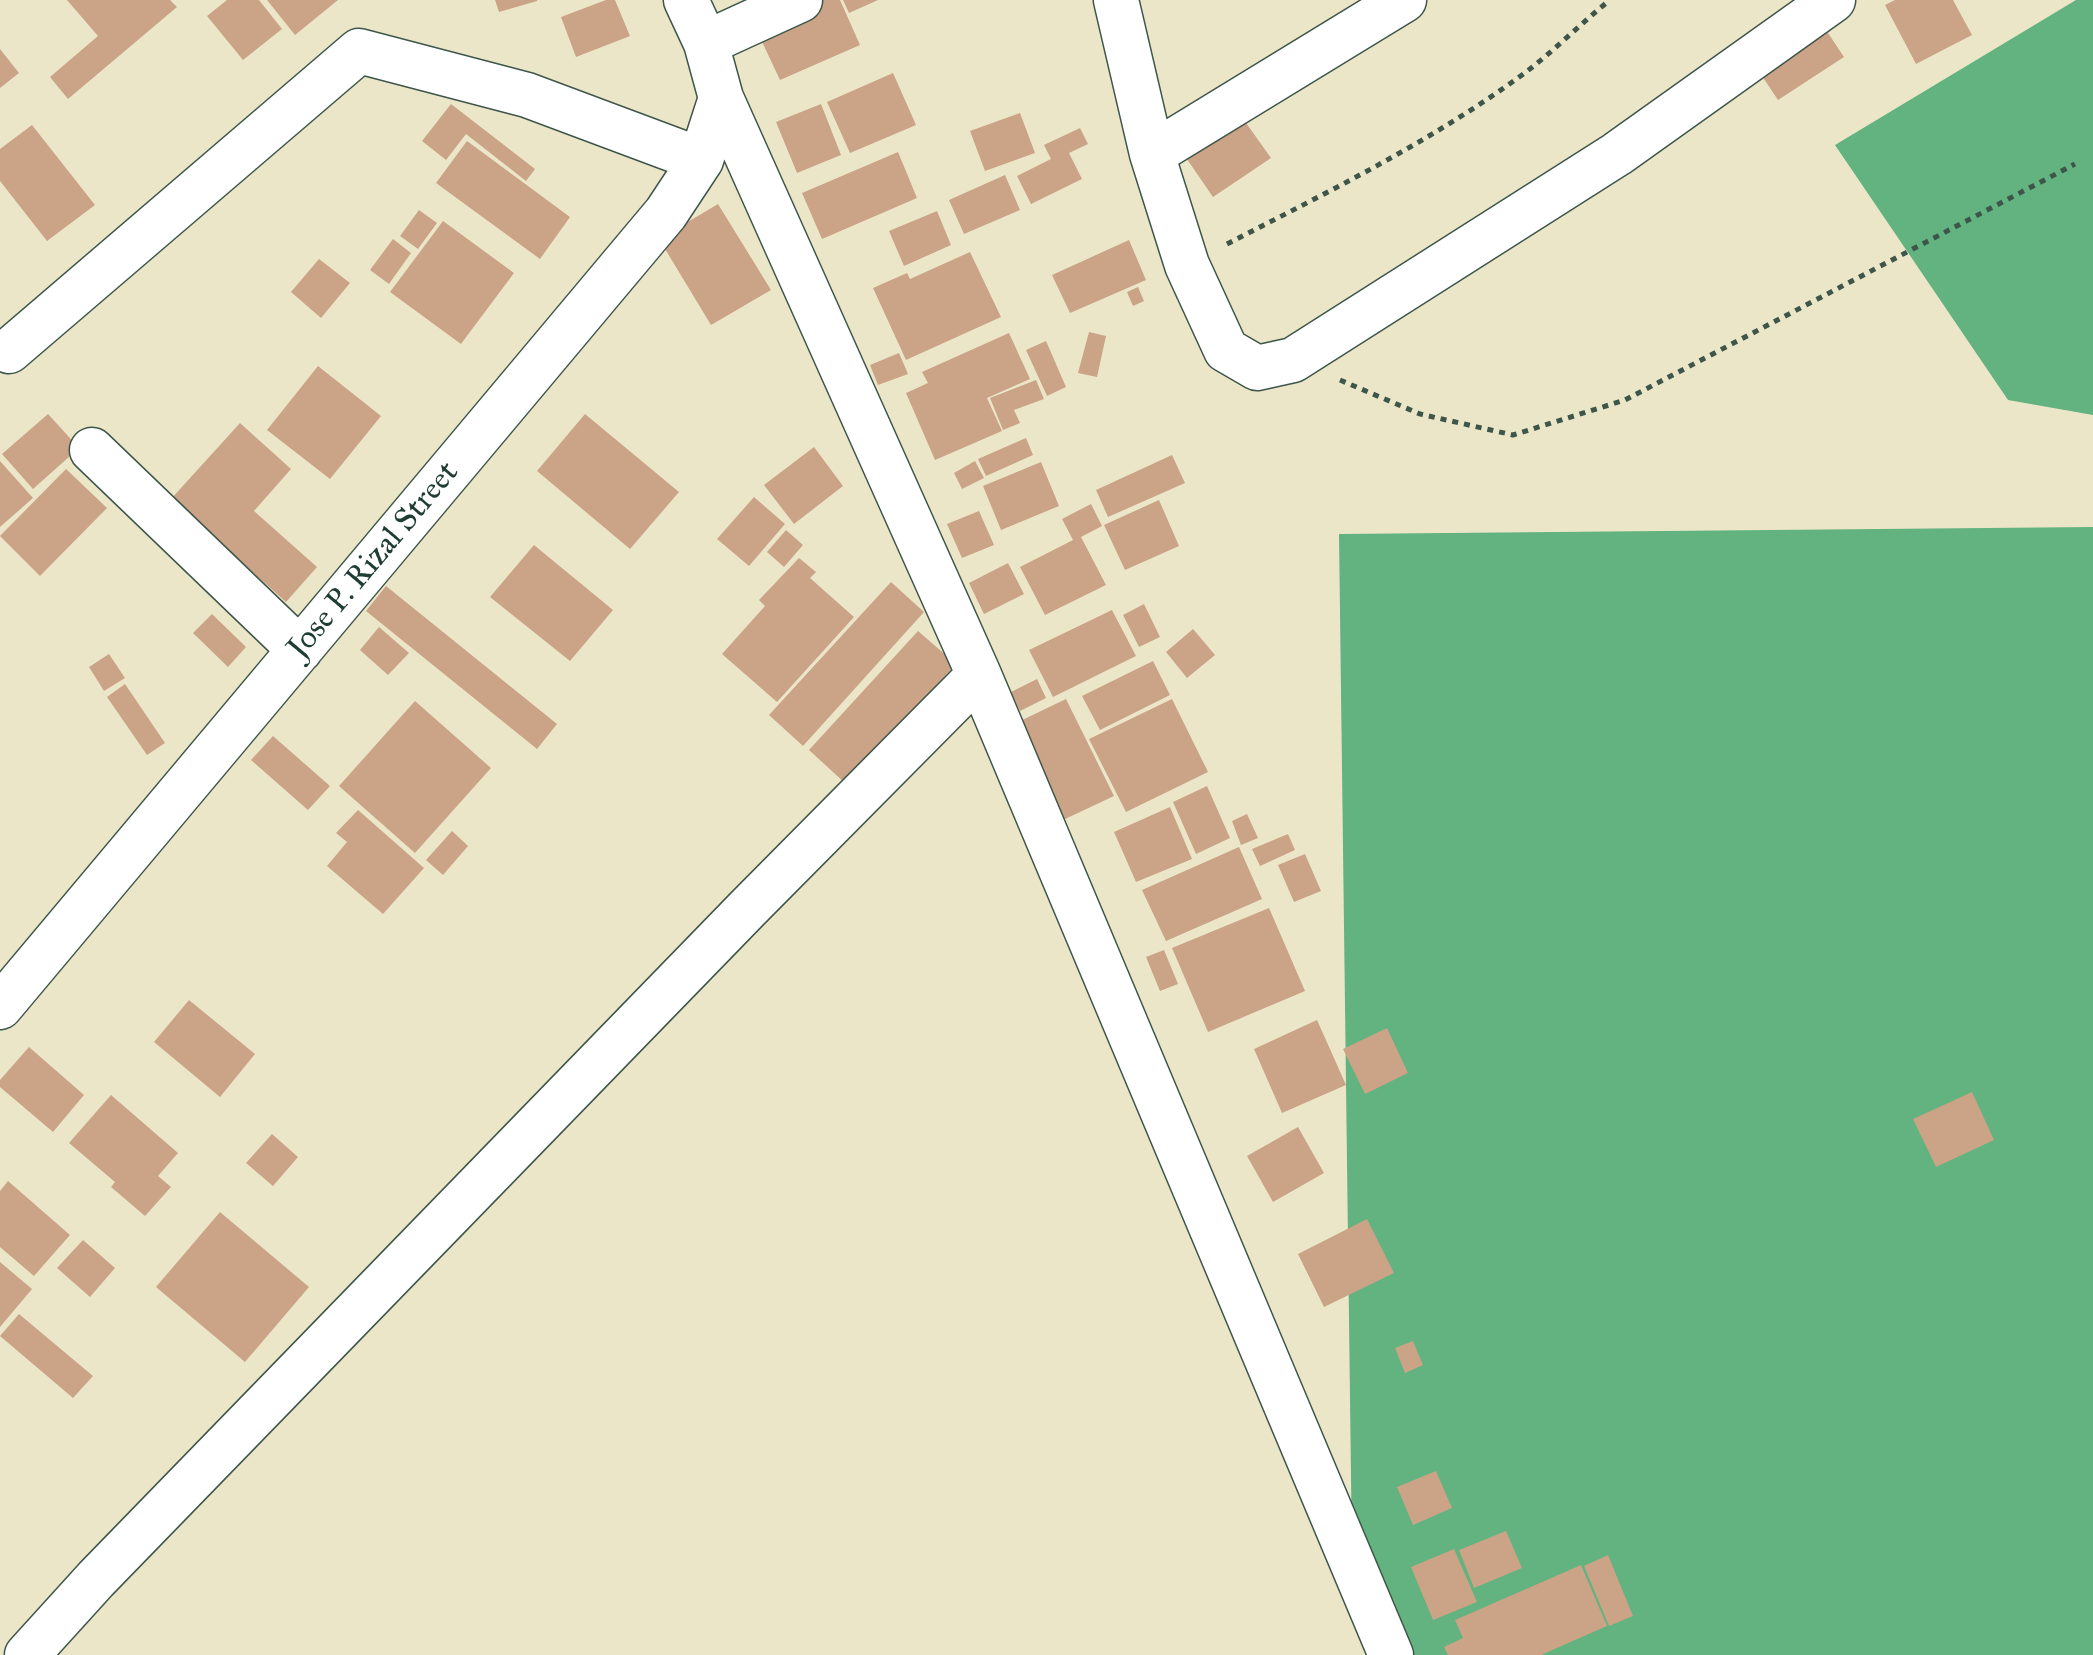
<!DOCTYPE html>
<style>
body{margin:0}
canvas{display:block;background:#ece6c9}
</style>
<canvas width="2093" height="1655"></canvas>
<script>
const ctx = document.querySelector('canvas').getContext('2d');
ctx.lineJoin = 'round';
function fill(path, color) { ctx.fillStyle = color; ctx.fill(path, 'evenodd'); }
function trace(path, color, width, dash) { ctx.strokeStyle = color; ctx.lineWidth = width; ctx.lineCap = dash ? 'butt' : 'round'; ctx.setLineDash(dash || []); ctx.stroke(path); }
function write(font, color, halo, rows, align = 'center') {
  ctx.font = font + ' "IM FELL Great Primer",serif'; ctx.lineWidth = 7; ctx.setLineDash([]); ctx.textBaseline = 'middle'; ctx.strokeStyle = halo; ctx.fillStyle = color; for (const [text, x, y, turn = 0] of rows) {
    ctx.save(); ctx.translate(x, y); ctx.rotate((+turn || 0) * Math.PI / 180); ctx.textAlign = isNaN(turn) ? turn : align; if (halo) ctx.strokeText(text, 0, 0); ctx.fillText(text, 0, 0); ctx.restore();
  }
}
fill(new Path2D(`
 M2076,0H2093V415L2008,400L1835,145Z
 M2093,527V1655H1394L1352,1555L1339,534Z`), '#62b37f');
fill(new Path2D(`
 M67,0H170L177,7L68,99L50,77L98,36Z
 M227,0H259L282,29L243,60L207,16Z
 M267,0H338L295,35Z
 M495,0H537V1L499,12Z
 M606,0H615L630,36L576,57L561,17Z
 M822,0H840L860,45L780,80L756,29Z
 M843,0H878L849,13Z
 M1895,0H1953L1972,35L1916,64L1885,5Z
 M1822,24L1844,57L1778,100L1756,67Z
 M0,49L19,73L0,88Z
 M893,73L916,125L850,153L827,102Z
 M451,104L535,169L526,181L466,134L446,160L422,141Z
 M821,104L841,155L797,173L776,122Z
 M1020,113L1035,153L985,171L970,131Z
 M1239,113L1271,158L1213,197L1182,152Z
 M32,125L95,205L47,241L0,181V149Z
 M1080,128L1088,144L1069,153L1082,179L1031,204L1017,176L1051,159L1044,145Z
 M467,141L570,217L540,259L436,183Z
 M898,152L917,198L822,239L802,193Z
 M1005,175L1020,210L964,234L949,200Z
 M718,204L771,290L711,325L659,239Z
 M419,210L437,223L418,249L400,236Z
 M937,211L951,245L904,266L889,231Z
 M443,221L514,273L461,344L390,292Z
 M393,239L411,253L389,284L370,270Z
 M1129,240L1146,280L1070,313L1052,275Z
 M970,252L1001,317L906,360L873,288L907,273L910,279Z
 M319,259L350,283L321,318L291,292Z
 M1138,287L1144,301L1133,306L1127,292Z
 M1089,332L1106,336L1097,377L1078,373Z
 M1009,333L1030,379L987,398L1002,431L935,460L906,393L928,383L922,372Z
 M1046,341L1066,387L1047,396L1026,350Z
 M899,353L908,374L878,385L870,365Z
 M318,366L381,416L330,479L267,430Z
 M1036,380L1044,399L1014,410L1020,423L1003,430L990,398Z
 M48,414L79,448L33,489L2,454Z
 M585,414L679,492L630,549L537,471Z
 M240,423L291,469L254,511L317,567L286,602L171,499Z
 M1026,438L1033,455L986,476L978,459Z
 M814,447L843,486L794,524L764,485Z
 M1172,455L1185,483L1108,517L1096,490Z
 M0,461L33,498L0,527Z
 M975,461L984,478L962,489L954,473Z
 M1041,462L1059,506L1001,530L983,486Z
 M66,469L107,508L40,576L0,536Z
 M754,497L785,524L749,566L717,539Z
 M1159,500L1179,546L1125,570L1104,525Z
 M1091,504L1102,526L1081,537L1106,585L1045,615L1020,567L1073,540L1062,519Z
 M979,511L994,545L962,558L947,524Z
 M786,530L803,545L784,567L767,552Z
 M534,545L613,610L570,661L490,597Z
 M799,558L816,572L810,578L854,617L777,702L722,654L765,606L759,600Z
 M1008,563L1024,594L984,614L969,583Z
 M891,582L924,612L803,746L769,715Z
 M386,586L557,724L537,749L366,611Z
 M1144,604L1160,637L1139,647L1123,615Z
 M1112,610L1136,656L1053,697L1029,650Z
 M212,614L246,647L228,667L193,633Z
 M379,627L409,653L388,675L360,650Z
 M1193,629L1215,655L1187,678L1166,652Z
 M918,631L956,664L846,784L809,750Z
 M109,654L125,678L104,691L89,667Z
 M1153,661L1170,695L1100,730L1082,696Z
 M1037,679L1046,698L1020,711L1011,692Z
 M125,684L165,743L147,755L107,697Z
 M1066,699L1114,796L1063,820L1016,723Z
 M1172,699L1208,772L1126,812L1089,739Z
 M415,701L491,768L415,853L339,786Z
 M273,736L330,786L308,810L251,760Z
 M1207,786L1230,838L1196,854L1173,802Z
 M1170,807L1192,859L1136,882L1114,832Z
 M358,810L424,868L383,914L327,866L347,842L336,833Z
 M1247,814L1258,838L1241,845L1232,821Z
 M452,831L468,846L443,875L426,860Z
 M1288,834L1295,850L1260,866L1252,849Z
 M1239,847L1262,899L1166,941L1142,890Z
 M1305,854L1321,891L1294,902L1278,865Z
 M1269,908L1305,991L1208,1032L1172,948Z
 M1164,950L1178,984L1160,991L1146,957Z
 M189,1000L255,1054L220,1097L154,1042Z
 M1317,1020L1346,1085L1282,1113L1254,1049Z
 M1387,1028L1408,1073L1365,1094L1343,1049Z
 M29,1047L84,1095L53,1132L0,1087V1080Z
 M1972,1092L1994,1140L1936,1167L1913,1119Z
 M111,1095L178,1153L158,1176L171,1187L145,1216L111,1187L115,1182L69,1143Z
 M1298,1127L1324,1173L1273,1202L1247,1156Z
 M272,1134L298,1157L273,1186L246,1163Z
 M8,1181L70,1235L34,1276L0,1247V1191Z
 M220,1212L309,1287L245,1362L156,1287Z
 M1367,1219L1394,1273L1324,1307L1298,1254Z
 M83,1240L115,1268L90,1297L57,1268Z
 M0,1262L32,1289L0,1327Z
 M19,1314L93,1376L73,1398L0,1336Z
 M1413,1341L1423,1365L1405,1373L1395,1348Z
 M1436,1471L1452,1508L1413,1525L1397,1487Z
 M1506,1531L1522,1568L1474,1588L1459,1550Z
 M1454,1549L1477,1602L1433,1620L1411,1567Z
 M1608,1555L1633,1616L1609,1626L1584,1566Z
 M1581,1565L1607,1626L1541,1655H1448L1444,1647L1463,1638L1455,1620Z`), '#cba386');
const minor = new Path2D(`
 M686,0L706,43L721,98L979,675L1391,1655
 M1116,0L1152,154L1187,265L1226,350L1257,368L1293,360L1617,154L1833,0
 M706,43L800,0
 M1152,154L1404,0
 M9,351L359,51L527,95L701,160
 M92,450L300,650
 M0,1007L666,213L701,160L721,98
 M27,1655L96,1579L748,908L979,675`);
trace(minor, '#3e564a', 47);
trace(new Path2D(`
 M1227,244C1328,192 1430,142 1522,75C1553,52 1580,24 1610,0
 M1340,380L1420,414L1513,435L1625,400L2075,164`), '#3e564a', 5, [6, 6]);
trace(minor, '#fff', 44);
write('32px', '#1f3d34', '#fff', [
 ["Jose P. Rizal Street",374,561,-50]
]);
</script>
